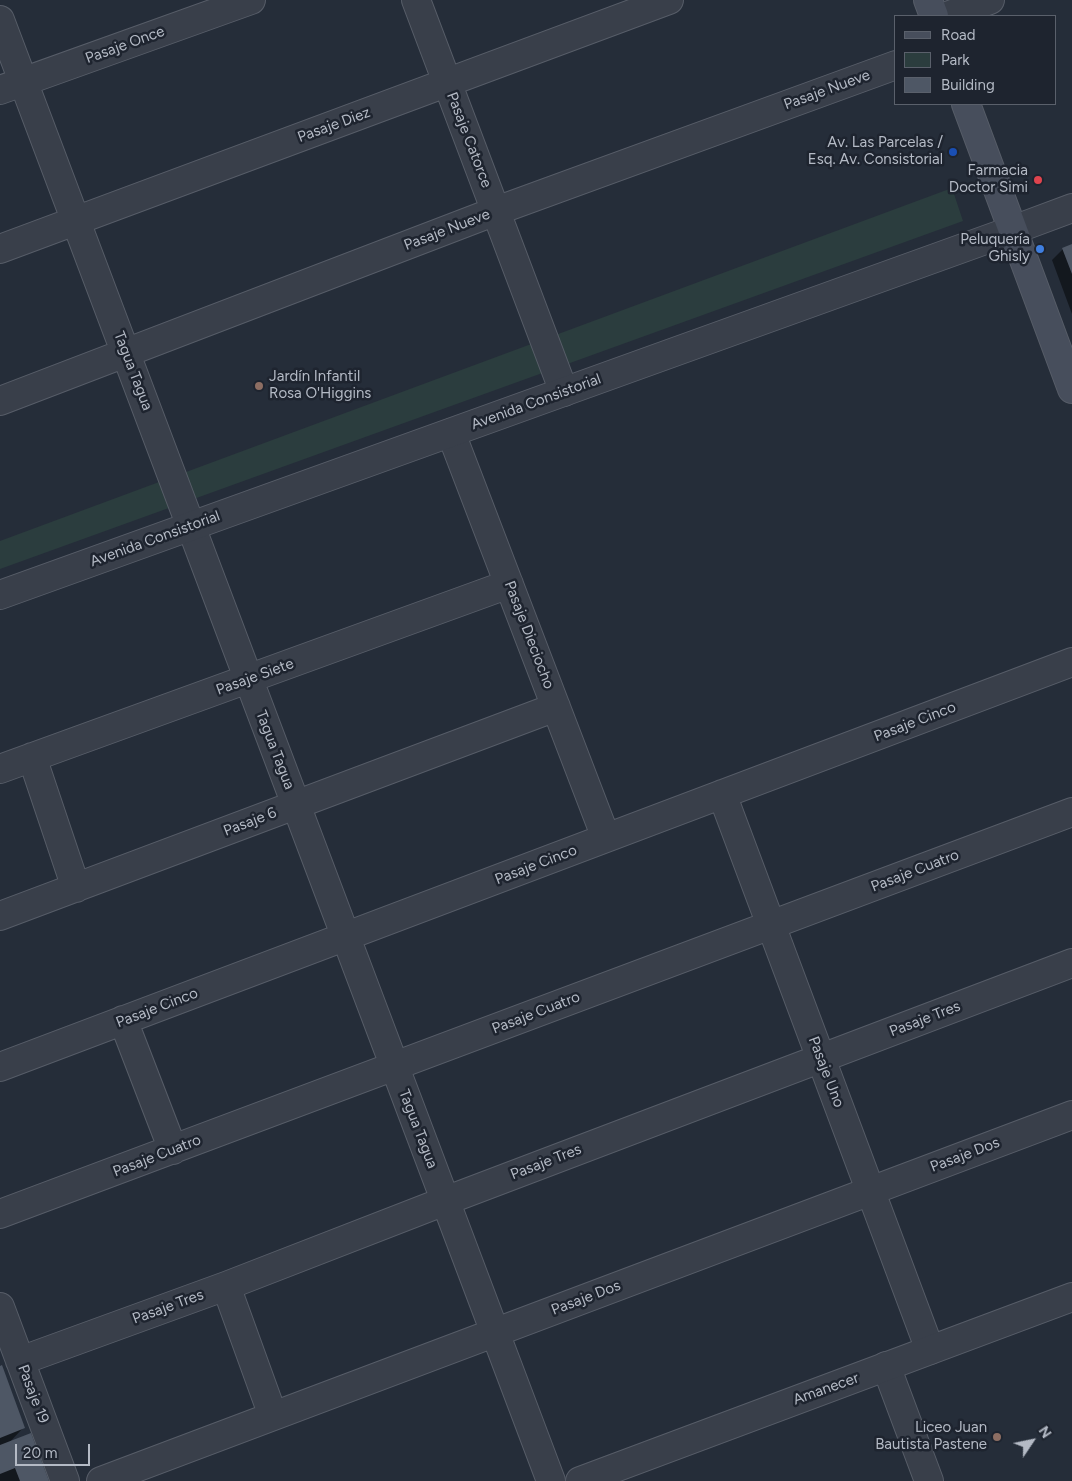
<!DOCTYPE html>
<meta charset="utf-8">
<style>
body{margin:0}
#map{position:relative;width:1072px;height:1481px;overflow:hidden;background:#252d39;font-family:Figtree,sans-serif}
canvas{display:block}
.legend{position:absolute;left:894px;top:15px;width:162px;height:90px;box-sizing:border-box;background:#1e242f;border:1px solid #5a606b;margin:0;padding:6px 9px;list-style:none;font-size:15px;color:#b4bac5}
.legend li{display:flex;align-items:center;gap:10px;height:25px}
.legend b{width:25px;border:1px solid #5a606b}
.north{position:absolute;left:1007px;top:1416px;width:50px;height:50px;-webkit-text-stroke:4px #1e242f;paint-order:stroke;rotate:56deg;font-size:14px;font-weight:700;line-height:20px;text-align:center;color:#b4bac5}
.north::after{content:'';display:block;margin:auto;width:18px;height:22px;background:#b4bac5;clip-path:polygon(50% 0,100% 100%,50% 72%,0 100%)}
.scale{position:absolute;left:15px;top:1444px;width:75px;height:22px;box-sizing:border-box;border:2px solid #b4bac5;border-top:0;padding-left:6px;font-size:15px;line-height:18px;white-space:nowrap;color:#b4bac5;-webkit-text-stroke:4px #1e242f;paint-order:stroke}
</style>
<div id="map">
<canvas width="1072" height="1481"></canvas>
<ul class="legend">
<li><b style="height:6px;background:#474e5c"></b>Road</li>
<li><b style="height:14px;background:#2b3d3e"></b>Park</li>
<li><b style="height:14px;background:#4e5765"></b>Building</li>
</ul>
<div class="north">N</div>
<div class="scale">20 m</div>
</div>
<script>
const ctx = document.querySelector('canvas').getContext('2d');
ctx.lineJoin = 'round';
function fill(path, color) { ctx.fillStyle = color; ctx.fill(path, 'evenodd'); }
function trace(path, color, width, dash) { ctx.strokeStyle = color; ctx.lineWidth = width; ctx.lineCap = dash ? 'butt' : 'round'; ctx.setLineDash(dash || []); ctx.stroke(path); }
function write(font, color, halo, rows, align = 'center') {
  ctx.font = font + ' Figtree,sans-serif'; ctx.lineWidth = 5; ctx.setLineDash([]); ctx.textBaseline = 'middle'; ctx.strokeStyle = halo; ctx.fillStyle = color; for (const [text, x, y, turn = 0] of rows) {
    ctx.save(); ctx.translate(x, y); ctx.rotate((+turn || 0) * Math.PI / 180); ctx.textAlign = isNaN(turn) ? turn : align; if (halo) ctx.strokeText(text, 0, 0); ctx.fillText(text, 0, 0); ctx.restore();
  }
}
fill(new Path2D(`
 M952,188L963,221L0,569V541Z`), '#2b3d3e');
fill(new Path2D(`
 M1072,246V314L1052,260L1063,249Z
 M0,1368L23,1428L8,1444L47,1481H0Z`), '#0007');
fill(new Path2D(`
 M1072,244V274L1062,248Z
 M2,1365L25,1428L0,1438V1366Z
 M31,1433L49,1481H20L15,1468L0,1474V1445Z`), '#4e5765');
const minor = new Path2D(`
 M416,0L564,392
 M947,16L990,0
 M0,20L551,1481
 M0,90L251,0
 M0,249L669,0
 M0,401L496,211L896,65
 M451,433L606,838
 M32,757L76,888
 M0,769L509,584
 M722,794L930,1350
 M0,916L556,707
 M123,1020L173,1150
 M0,1067L1072,662
 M0,1214L1072,812
 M226,1286L273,1416
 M0,1307L65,1481
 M20,1361L226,1286L445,1201L1072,963
 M886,1366L929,1481
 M101,1481L1072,1115`);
const tertiary = new Path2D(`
 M0,595L1013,230L1072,208
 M580,1481L1072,1297`);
const secondary = new Path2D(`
 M928,0L934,16
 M966,104L1072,389`);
trace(minor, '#575d68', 30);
trace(tertiary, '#575d68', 30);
trace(secondary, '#575d68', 30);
trace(minor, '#393f4a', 28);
trace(tertiary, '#393f4a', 28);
trace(secondary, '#474e5c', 28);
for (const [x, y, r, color] of [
 [953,152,5,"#1a4fb4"],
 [1038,180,5,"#e0444e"],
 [1040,249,5,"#3f7fe0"],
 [259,386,5,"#8d6e63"],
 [997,1437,5,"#8d6e63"]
]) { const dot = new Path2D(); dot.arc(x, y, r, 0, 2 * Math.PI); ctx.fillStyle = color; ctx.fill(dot); trace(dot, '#1e242f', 2); }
write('15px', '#b4bac5', '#1e242f', [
 ["Pasaje Once",125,45,-20],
 ["Pasaje Nueve",827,90,-20],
 ["Pasaje Diez",334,125,-20],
 ["Pasaje Catorce",469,140,69],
 ["Pasaje Nueve",447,230,-21],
 ["Tagua Tagua",133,371,69],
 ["Avenida Consistorial",536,402,-20],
 ["Avenida Consistorial",155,539,-20],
 ["Pasaje Dieciocho",529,635,69],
 ["Pasaje Siete",255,677,-20],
 ["Pasaje Cinco",915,722,-21],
 ["Tagua Tagua",275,750,69],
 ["Pasaje 6",250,822,-21],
 ["Pasaje Cinco",536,865,-21],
 ["Pasaje Cuatro",915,871,-21],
 ["Pasaje Cinco",157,1008,-21],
 ["Pasaje Cuatro",536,1013,-21],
 ["Pasaje Tres",925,1019,-21],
 ["Pasaje Uno",826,1072,69],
 ["Tagua Tagua",418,1129,69],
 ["Pasaje Dos",965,1155,-21],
 ["Pasaje Cuatro",157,1156,-21],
 ["Pasaje Tres",546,1162,-21],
 ["Pasaje Dos",586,1298,-21],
 ["Pasaje Tres",168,1307,-20],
 ["Amanecer",826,1389,-20],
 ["Pasaje 19",33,1394,69]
]);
write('15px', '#b4bac5', '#1e242f', [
 ["Av. Las Parcelas /",943,143],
 ["Esq. Av. Consistorial",943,160],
 ["Farmacia",1028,171],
 ["Doctor Simi",1028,188],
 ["Peluquería",1030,240],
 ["Ghisly",1030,257],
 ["Jardín Infantil",269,377,"left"],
 ["Rosa O'Higgins",269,394,"left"],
 ["Liceo Juan",987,1428],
 ["Bautista Pastene",987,1445]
], 'right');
</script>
